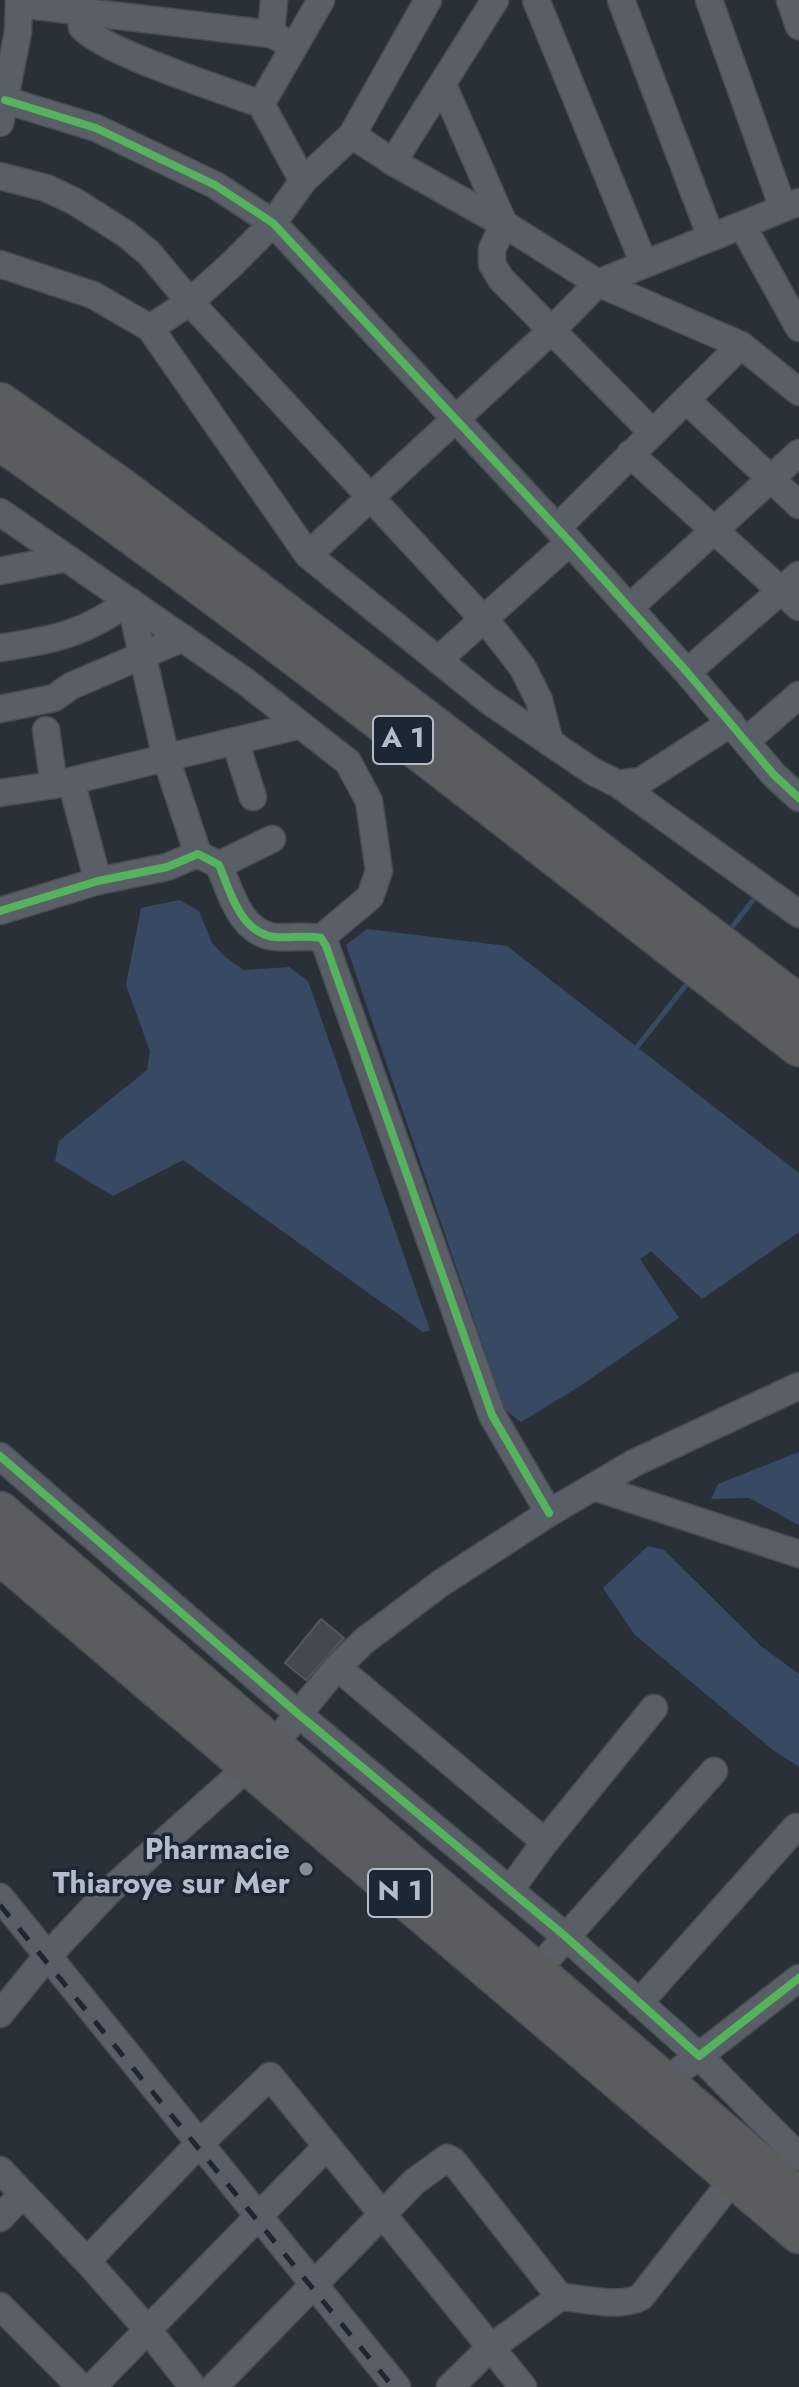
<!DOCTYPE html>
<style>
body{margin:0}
canvas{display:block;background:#2a3038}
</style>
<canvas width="799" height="2387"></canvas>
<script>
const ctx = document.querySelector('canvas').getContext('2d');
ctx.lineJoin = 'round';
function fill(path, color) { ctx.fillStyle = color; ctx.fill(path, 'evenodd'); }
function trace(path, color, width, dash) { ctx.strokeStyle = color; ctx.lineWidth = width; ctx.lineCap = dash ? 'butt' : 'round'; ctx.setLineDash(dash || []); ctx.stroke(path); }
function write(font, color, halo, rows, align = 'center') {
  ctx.font = font + ' Jost,sans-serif'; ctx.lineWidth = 7; ctx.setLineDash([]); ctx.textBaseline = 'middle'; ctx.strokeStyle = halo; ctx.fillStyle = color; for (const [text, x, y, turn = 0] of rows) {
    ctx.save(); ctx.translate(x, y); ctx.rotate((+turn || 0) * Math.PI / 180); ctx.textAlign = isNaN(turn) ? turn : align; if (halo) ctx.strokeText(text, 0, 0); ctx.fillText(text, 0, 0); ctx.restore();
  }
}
fill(new Path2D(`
 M179,900L199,911L212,943L225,957L244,970L289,967L308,981L430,1330L423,1332L183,1160L113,1196L55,1161L59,1141L147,1070L150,1051L126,985L141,908Z
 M367,929L507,946L799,1173V1232L702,1299L651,1251L640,1259L679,1318L580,1386L521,1422L505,1410L346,945Z
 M799,1452V1525L749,1498L711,1499L718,1484Z
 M648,1546L664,1550L762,1647L799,1674V1767L773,1750L635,1635L603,1588Z`), '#384963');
trace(new Path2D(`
 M729,931L757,895
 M637,1047L690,980`), '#384963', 5);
const building = new Path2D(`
 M321,1619L344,1638L306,1680L285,1663Z`);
fill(building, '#444950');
trace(building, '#52575f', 2);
const minor = new Path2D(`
 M536,0L644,264
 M621,0L711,237
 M709,0L783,208
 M790,0L799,26
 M19,4L271,34L294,46
 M82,11V27C101,51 226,91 261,104L303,181
 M271,34L274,0
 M443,85L504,224L492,249V264L501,279L653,433
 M5,100L96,128L215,185L273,223L570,542L687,672L774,775L799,798
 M261,104L321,0
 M0,123L18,32L19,0
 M352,135L393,162L504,224L598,283L741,345L799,392
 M393,162L495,0
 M0,176L46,188L74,201L126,234L149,253L190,302L496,633L523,668L539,700L550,743
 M742,225L799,328
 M0,264L93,295L150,328L308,555L489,701L592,771L618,784L641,781L731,723
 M150,328L190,302L231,265L273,223L303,181L352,135L428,0
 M686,400L799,505
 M630,454L799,607
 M0,512L246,682L348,762L369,801L379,871L370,897L321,938
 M557,528L741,345
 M308,555L551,331L598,283L799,202
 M0,571L67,558
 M629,608L799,453
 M0,648C56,639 82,635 130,601L166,758L198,854
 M438,660L570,542
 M687,672L799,575
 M0,709L54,698L71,686L183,638
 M46,730L54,785
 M235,741L253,797
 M746,741L799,695
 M71,781L98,881
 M618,784L799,914
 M0,793L54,785L301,725
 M219,865L272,839
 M0,911L98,881L167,867L198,854L219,865C230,891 239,928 269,936C286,940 304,934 321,938L326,946L492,1415L549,1513
 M0,1456L297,1713L565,1936L699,2056L799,1978
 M594,1487L799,1554
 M337,1667L545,1842
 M274,1744L337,1667L364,1641L441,1583L549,1513L634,1463L799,1386
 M510,1890L545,1842L654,1708
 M0,1897L397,2387
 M536,1971L714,1771
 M639,2003L796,1827
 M0,2014L45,1959L108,1892L250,1765
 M665,2081L699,2056L799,2157
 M0,2170L87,2261L148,2330L193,2387
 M0,2218L22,2195
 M87,2261L196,2147L270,2076L523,2387
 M0,2306L81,2387
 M92,2387L327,2146
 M214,2387L414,2182L447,2158L453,2161L560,2297
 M450,2387L489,2349L560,2297C585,2298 618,2309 641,2297L734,2178`);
const highway = new Path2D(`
 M0,402L125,490L799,1004
 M0,441C274,633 535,842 799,1047
 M0,1511L799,2197
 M0,1555L799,2234`);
trace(minor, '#484c53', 29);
trace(highway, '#474c53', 41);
trace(minor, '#5a5e66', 26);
trace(highway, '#5a5d60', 38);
const rail = new Path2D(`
 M0,1905L393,2387`);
trace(rail, '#595d64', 8);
trace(rail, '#1d2633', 5, [15]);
trace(new Path2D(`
 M5,100L96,128L215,185L273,223L570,542L687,672L774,775L799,798
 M0,911L98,881L167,867L198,854L219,865C230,891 239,928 269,936C286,940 304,934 321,938L326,946L492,1415L549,1513
 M0,1456L297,1713L565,1936L699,2056L799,1978`), '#56b35d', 8);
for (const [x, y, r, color] of [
 [306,1869,8,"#848b96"]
]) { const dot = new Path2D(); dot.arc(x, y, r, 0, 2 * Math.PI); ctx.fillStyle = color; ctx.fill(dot); trace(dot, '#1d2633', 3); }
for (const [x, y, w] of [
 [403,740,60],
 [400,1893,64]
]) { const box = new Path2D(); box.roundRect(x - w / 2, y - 24, w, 48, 6); ctx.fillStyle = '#1d2633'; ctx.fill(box); trace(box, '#b4bcc9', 2); }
write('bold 28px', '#b4bcc9', null, [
 ["A 1",403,740],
 ["N 1",400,1893]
]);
write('bold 30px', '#b4bcc9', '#1d2633', [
 ["Pharmacie",290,1852],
 ["Thiaroye sur Mer",290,1886]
], 'right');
</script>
